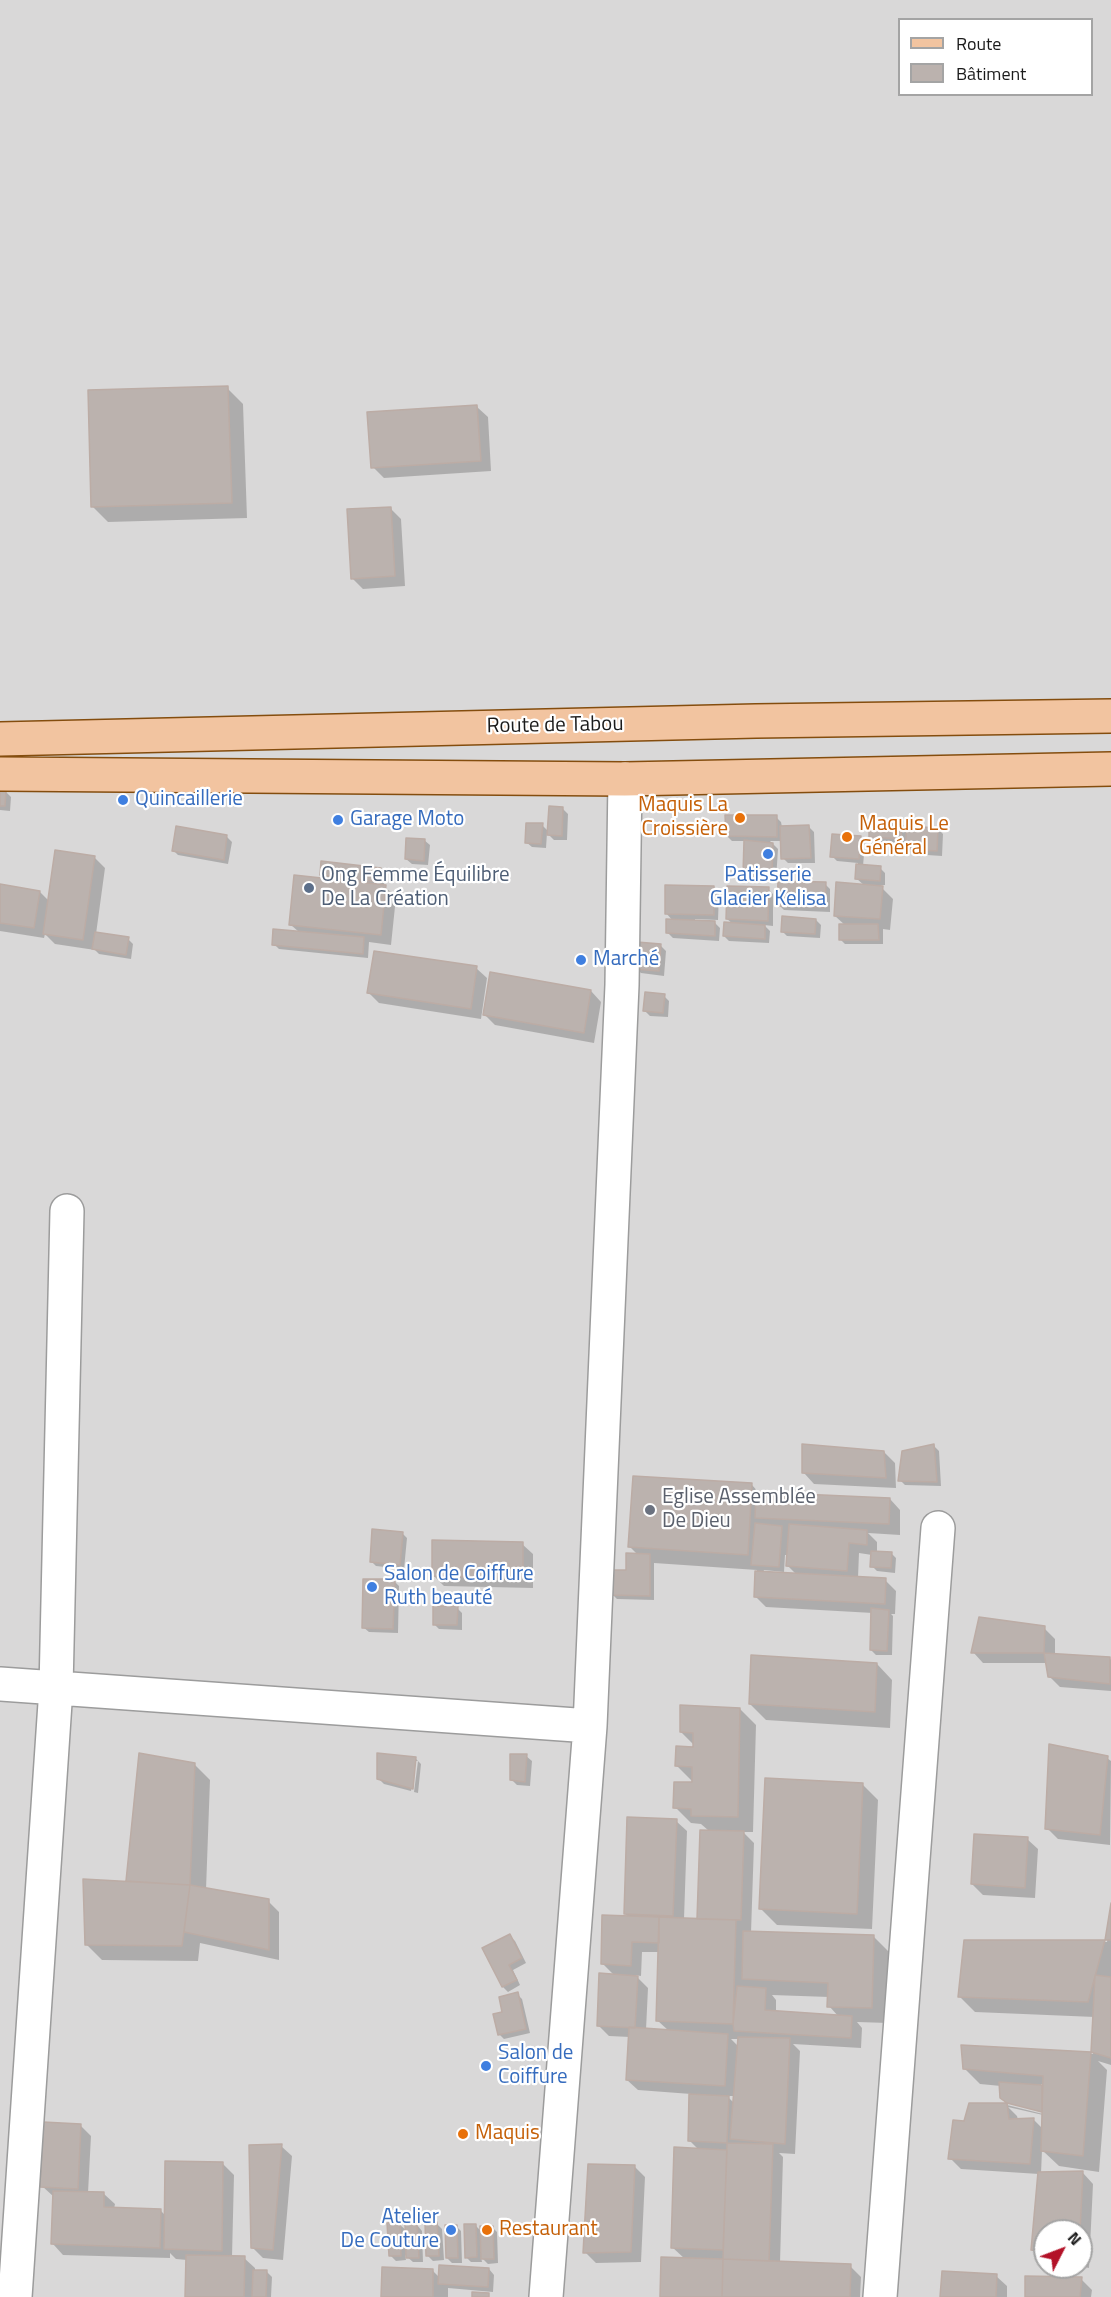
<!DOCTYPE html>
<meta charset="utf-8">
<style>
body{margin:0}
#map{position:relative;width:1111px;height:2297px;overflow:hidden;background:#ece7e1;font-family:"Titillium Web",sans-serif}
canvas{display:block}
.legend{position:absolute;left:898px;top:18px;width:195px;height:78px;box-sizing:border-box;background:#fff;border:2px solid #a4a4a4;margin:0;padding:8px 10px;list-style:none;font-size:18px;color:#1b1b1b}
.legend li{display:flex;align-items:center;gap:12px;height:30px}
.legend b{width:30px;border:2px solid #a4a4a4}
.north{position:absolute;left:1033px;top:2219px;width:60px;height:60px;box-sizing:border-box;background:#fff;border:2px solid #a4a4a4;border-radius:50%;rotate:48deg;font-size:16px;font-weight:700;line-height:24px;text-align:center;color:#1b1b1b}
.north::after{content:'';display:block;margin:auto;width:21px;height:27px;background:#b31228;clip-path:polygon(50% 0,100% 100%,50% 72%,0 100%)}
</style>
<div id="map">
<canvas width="1111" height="2297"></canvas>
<ul class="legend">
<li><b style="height:8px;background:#f2c4a0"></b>Route</li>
<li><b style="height:16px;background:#bbb2ae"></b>Bâtiment</li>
</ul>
<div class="north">N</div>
</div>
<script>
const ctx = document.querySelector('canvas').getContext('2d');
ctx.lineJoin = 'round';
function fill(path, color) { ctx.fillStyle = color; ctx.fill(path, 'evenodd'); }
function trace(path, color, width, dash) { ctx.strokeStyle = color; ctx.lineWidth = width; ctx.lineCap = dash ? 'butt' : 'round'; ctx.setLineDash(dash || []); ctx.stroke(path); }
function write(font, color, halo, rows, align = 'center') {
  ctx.font = font + ' "Titillium Web",sans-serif'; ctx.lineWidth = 4.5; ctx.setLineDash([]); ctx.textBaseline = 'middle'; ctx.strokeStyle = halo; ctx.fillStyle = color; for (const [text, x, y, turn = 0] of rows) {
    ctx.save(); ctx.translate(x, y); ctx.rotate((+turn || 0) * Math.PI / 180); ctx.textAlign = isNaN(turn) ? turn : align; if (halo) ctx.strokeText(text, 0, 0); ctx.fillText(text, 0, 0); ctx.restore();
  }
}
fill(new Path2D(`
 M0,0H1111V2297H0ZM900,20H1092V94H900ZM1045,2231H1081V2267H1045Z`), '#d9d8d8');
fill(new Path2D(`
 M227,388L243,404L247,518L108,522L92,506Z
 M477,407L488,417L491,471L384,478L373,467Z
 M390,508L401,519L405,586L363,589L352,578Z
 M0,791L6,792L11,797L10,811L0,810Z
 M563,809L568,814L567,840H554L547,833L546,848L532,847L526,842L542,825L549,832Z
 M776,817L781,822L782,827H809L814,832L815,863H788L783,858L782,841H770L778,849L776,880L750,879L745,873L746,841H732L727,836Z
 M901,823L908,829H938L943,834L942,856L912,854L907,849V843L876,842L870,837Z
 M227,837L232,842L228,864L178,855L173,850Z
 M860,838L865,843L863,866L880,868L885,873V885H879L893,899L890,930L883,929V944H845L840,939L846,926L835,916L865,886L857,879L858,863L837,861L832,856Z
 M424,840L430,845L428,865L412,864L406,859Z
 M94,857L105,868L96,934L128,939L133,944L131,959L99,954L95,950L55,944L45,934L44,938L0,931V885L40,892L49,901Z
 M380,870L385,875L384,886L396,897L391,945L369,942L368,958L279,949L274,944L299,932L291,925L327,880L321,875Z
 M825,884L830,889V912L784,910L779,905Z
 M714,888L719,893L718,920L695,919V922L715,923L720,928L719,941L673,938L668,933L673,921L666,913Z
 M768,889L773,894V926L764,925L770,931L769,943L729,941L724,936L733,924L727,919Z
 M816,920L821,925L820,938L787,936L782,931Z
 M661,946L666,951L664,976L641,973L636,968Z
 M476,968L487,978L481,1019L379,1003L369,993Z
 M591,991L601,1002L594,1043L495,1025L485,1015Z
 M664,996L669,1001L668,1017L650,1016L645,1011Z
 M934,1446L939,1451L941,1486L905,1485L900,1480Z
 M884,1452L895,1463L896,1488L814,1484L804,1473Z
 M752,1485L760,1494L890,1499L900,1510V1535L868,1533L877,1542V1552L891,1553L896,1558L895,1573L877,1571L872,1566V1555L859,1553L858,1578L885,1580L896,1591L895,1614H891L893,1616L892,1655H876L871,1650L873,1613L766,1607L755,1596L757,1570L654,1563V1600L617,1599L612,1594L638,1555L630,1547ZM785,1555H788L787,1565L797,1575L763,1573L764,1570L784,1572Z
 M402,1533L407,1538L404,1569L376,1566L371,1561Z
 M522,1544L533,1554V1588L444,1586L433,1575Z
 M394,1581L399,1586L398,1633L369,1632L363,1627Z
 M457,1608L462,1613V1630L439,1629L434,1624Z
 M1044,1628L1055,1639V1655L1109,1658L1111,1660V1691L1060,1687L1049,1676L1048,1663H983L973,1652Z
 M877,1664L892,1680L890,1728L766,1720L750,1704Z
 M740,1709L756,1725L753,1832H743L754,1843L751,1933L874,1937L890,1953L888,2023L857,2022L862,2028L861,2048L793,2044L800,2051L795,2154L779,2153L783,2157L780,2263L850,2266L861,2277L860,2297H661L685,2259L672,2247L699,2150L690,2141L691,2094L638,2090L627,2080L630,2037L609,2036L598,2025L615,1976L602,1963L629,1917L625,1914L676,1821L687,1831L684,1919L699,1920L709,1831L701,1824L691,1823L675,1807L695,1784L677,1766L694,1748V1745L681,1732ZM642,1952H660L658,2021L669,2031L646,2030L648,1988L635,1975L641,1976ZM772,1995L829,1997V2006L839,2017L776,2012V2000ZM731,2039H739L738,2046ZM727,2096H735L734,2103Z
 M141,1754L194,1764L210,1780L206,1890L268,1901L279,1912V1960L200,1943L198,1961L102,1960L86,1944L128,1883Z
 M526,1756L532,1761L530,1786L517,1785L512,1780Z
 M1107,1758L1111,1761L1110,1845L1058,1839L1047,1828Z
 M416,1759L421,1764L418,1793L414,1792L418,1761H415L411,1791L384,1784L379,1779Z
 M862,1784L878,1800L872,1929L777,1925L761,1909Z
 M1027,1839L1038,1849L1035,1898L983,1895L972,1884Z
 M1111,1913V2065L1098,2061L1107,2070L1099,2172L1059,2166L1042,2150L1041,2174L1083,2173L1093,2184L1089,2268L1081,2266V2231H1045V2261L1032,2250L1039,2174L961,2169L950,2158L965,2122L1007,2105L1043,2114V2111L1005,2101L1001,2086L980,2084L964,2068L963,2047L1093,2054L1095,2017L975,2012L959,1996L965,1942H1107ZM1041,2084H1044L1043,2105H1041ZM1008,2107L1043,2115V2129L1033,2119L1018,2120L1017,2116Z
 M510,1936L515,1941L526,1963L513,1970L520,1985L508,1992L503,1987Z
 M517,1994L522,1999L530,2033L504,2039L499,2034L504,2013Z
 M80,2125L91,2136L88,2193L104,2194L115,2204L114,2209L161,2211L166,2216L223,2164L234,2175L232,2257L244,2258L255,2268V2271L267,2272L272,2277L271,2297H186L187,2260L176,2259L170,2253V2258L63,2255L53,2244L54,2197L42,2186Z
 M281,2146L292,2156L283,2260L263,2258L252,2247Z
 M634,2166L645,2177L641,2262L596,2263L585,2252Z
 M399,2224L407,2231L417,2225L422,2231L423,2262H413L405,2255L406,2260L396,2261L390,2255Z
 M437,2224L442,2229L444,2260L433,2261L428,2256Z
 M475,2225L482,2232L492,2227L497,2232L498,2263L488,2264L481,2257L482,2262H471L466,2257Z
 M456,2226L461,2231L462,2263H452L447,2258Z
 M489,2269L494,2275L493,2292L448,2288V2297H383L433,2271L440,2278Z
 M996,2276L1007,2286V2297H941Z
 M1081,2279L1092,2290L1091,2297H1026Z`), '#0003');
const building = new Path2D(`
 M228,386L232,503L91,507L88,390Z
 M477,405L481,461L371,468L367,412Z
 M391,507L395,576L351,579L347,509Z
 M0,790H6L5,806H0Z
 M549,806L563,807L562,836L547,835Z
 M725,815H777V837L726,836Z
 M869,819L902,821L901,839L869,837Z
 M526,823H543L541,844L525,843Z
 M809,825L811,858L781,859L780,826Z
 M176,826L227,835L224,860L172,851Z
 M907,826L938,828L937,851L905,849Z
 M832,834L861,836L859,859L830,857Z
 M406,838L425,839L424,861L405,859Z
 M744,840L773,843L772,876L743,874Z
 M55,850L95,856L83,940L43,934Z
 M321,861L381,868L380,882L320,875Z
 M856,864L881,866L880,881L855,879Z
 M294,875L386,885L381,935L289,925Z
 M778,881L826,882L825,907L777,906Z
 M836,882L883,886L880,919L834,916Z
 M0,884L40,891L34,928L0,923Z
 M665,885L714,886V915L665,914Z
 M727,886L769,887L768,921L726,919Z
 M782,916L816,919L815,934L781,932Z
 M666,919L715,921V936L666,933Z
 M724,922L765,925V939L723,936Z
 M839,924H878L879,940H839Z
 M273,929L364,937L363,954L272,945Z
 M95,932L129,937L126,955L92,949Z
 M637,942L661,944L659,971L634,969Z
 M374,951L477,966L471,1009L367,993Z
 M490,972L591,990L584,1033L483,1015Z
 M645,992L665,994L663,1013L643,1011Z
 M802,1444L884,1451L886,1478L802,1473Z
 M934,1444L937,1482L898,1481L902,1451Z
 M633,1476L752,1483L748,1555L628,1547Z
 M756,1492L890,1498L889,1524L755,1518Z
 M755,1523L782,1526L779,1567L751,1565Z
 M789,1524L867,1530V1545L849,1543L847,1571L786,1566Z
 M372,1529L403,1532L400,1565L370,1562Z
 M432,1540L523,1542V1578L432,1576Z
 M871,1551L892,1552L891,1568L870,1567Z
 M626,1553L650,1554V1596L611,1595V1570H626Z
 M755,1571L886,1578L885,1604L754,1597Z
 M363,1579H395L393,1629L362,1628Z
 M433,1606H458L457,1625H433Z
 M871,1608L889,1610L887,1651L870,1650Z
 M979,1617L1045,1626L1044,1653H971Z
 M1044,1653L1110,1657V1684L1048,1677Z
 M751,1655L877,1663L875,1712L749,1704Z
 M680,1705L740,1708L738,1817L691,1816V1809L673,1808L674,1782H692V1767L675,1766L676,1746L693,1747V1733L680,1732Z
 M1049,1744L1108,1756L1100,1835L1045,1829Z
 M139,1753L195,1763L190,1885L126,1881Z
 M377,1753L416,1757L413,1789L377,1779Z
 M510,1754H527L525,1782L510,1780Z
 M765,1778L863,1783L857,1914L759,1909Z
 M627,1817L677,1819L673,1916L624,1914Z
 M700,1830L744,1831L741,1920L697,1919Z
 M974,1834L1028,1837L1025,1888L971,1884Z
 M83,1879L190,1885L182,1946L85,1945Z
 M190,1885L269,1899V1950L184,1932Z
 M1111,1903V1940H1105Z
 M602,1915L659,1917V1943L632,1942L631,1966L601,1964Z
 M659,1917L736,1920L733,2024L656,2021Z
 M743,1931L874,1935L872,2008L827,2007L828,1983L742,1979Z
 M510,1934L522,1958L509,1965L517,1980L502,1987L482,1948Z
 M964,1940H1105L1088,2002L958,1997Z
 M599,1973L638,1976L635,2028L597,2026Z
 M1095,1975L1111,1977V2058L1091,2052Z
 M737,1986L766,1988L765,2010L852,2016L851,2038L734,2031L733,2024Z
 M518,1992L526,2029L498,2035L493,2014L502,2012L499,1997Z
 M629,2027L728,2034L725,2086L626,2080Z
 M738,2037L790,2038L785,2144L730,2139Z
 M961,2045L1091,2052L1083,2156L1041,2151L1043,2076L963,2069Z
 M999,2082L1042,2085V2112L1007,2103L1000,2098Z
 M689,2094L729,2096L727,2143L688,2141Z
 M969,2103H1007L1009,2119L1034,2118L1030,2164L948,2159L953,2120L964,2121Z
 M43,2122L81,2124L78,2189L40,2187Z
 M727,2143L773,2144L769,2261L723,2259Z
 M282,2144L273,2250L251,2248L249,2145Z
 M674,2147L727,2150L723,2250L671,2248Z
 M165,2161L223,2162L222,2251L164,2249Z
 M588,2164L635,2165L631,2252L583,2253Z
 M1083,2171L1080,2231H1045V2252L1031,2250L1038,2172Z
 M53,2191L104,2192V2207L161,2209L160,2248L51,2244Z
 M400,2222L401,2256H389L387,2223Z
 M437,2222L439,2256H426L425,2223Z
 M405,2224H417L419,2258H406Z
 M464,2224H476L477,2257L465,2258Z
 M445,2225H457L458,2258H446Z
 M480,2226H493L494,2259H481Z
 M186,2255L245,2256L244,2297H185Z
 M661,2257L723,2259L722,2297H660Z
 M723,2259L851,2264L850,2297H722Z
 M439,2265L489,2268L488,2287L438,2284Z
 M382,2267L433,2269V2297H381Z
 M253,2270H267L266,2297H252Z
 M942,2271L997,2274L996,2297H940Z
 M1025,2276L1082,2277L1080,2297H1025Z
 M472,2292L489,2293V2297H472Z`);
fill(building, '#bbb2ae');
trace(building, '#bcaca5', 1.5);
const street = new Path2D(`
 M0,1684L590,1726
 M15,2297L56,1688L67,1211
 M546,2297L590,1726L622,985L625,779
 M880,2297L938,1528`);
const primary = new Path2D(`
 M0,739L756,721L1111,716
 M0,774L625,779L1111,769`);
trace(street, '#9c9c9c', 36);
trace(primary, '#844d0e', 36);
trace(street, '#fff', 33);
trace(primary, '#f2c4a0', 33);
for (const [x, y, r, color] of [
 [123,800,6,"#3f7fe0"],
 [740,818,6,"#e8710a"],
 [338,820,6,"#3f7fe0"],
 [847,837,6,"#e8710a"],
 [768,854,6,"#3f7fe0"],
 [309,888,6,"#5c6f8a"],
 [581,960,6,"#3f7fe0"],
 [650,1510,6,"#6b7280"],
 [372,1587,6,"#3f7fe0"],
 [486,2066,6,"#3f7fe0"],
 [463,2134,6,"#e8710a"],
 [451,2230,6,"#3f7fe0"],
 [487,2230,6,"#e8710a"]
]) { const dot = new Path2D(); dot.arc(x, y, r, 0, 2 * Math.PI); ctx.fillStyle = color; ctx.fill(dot); trace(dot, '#fff', 2); }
write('21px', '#1b1b1b', '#fff', [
 ["Route de Tabou",555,726,-1]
]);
write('21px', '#366cbe', '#fff', [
 ["Quincaillerie",135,800],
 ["Garage Moto",350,820],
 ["Patisserie",768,876,"center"],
 ["Glacier Kelisa",768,900,"center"],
 ["Marché",593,960],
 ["Salon de Coiffure",384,1575],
 ["Ruth beauté",384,1599],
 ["Salon de",498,2054],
 ["Coiffure",498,2078],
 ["Atelier",439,2218,"right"],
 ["De Couture",439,2242,"right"]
], 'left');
write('21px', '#c56008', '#fff', [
 ["Maquis La",728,806,"right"],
 ["Croissière",728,830,"right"],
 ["Maquis Le",859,825],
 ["Général",859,849],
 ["Maquis",475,2134],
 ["Restaurant",499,2230]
], 'left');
write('21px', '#4e5e75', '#fff', [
 ["Ong Femme Équilibre",321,876],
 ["De La Création",321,900]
], 'left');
write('21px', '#5b616d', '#fff', [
 ["Eglise Assemblée",662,1498],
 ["De Dieu",662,1522]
], 'left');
</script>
